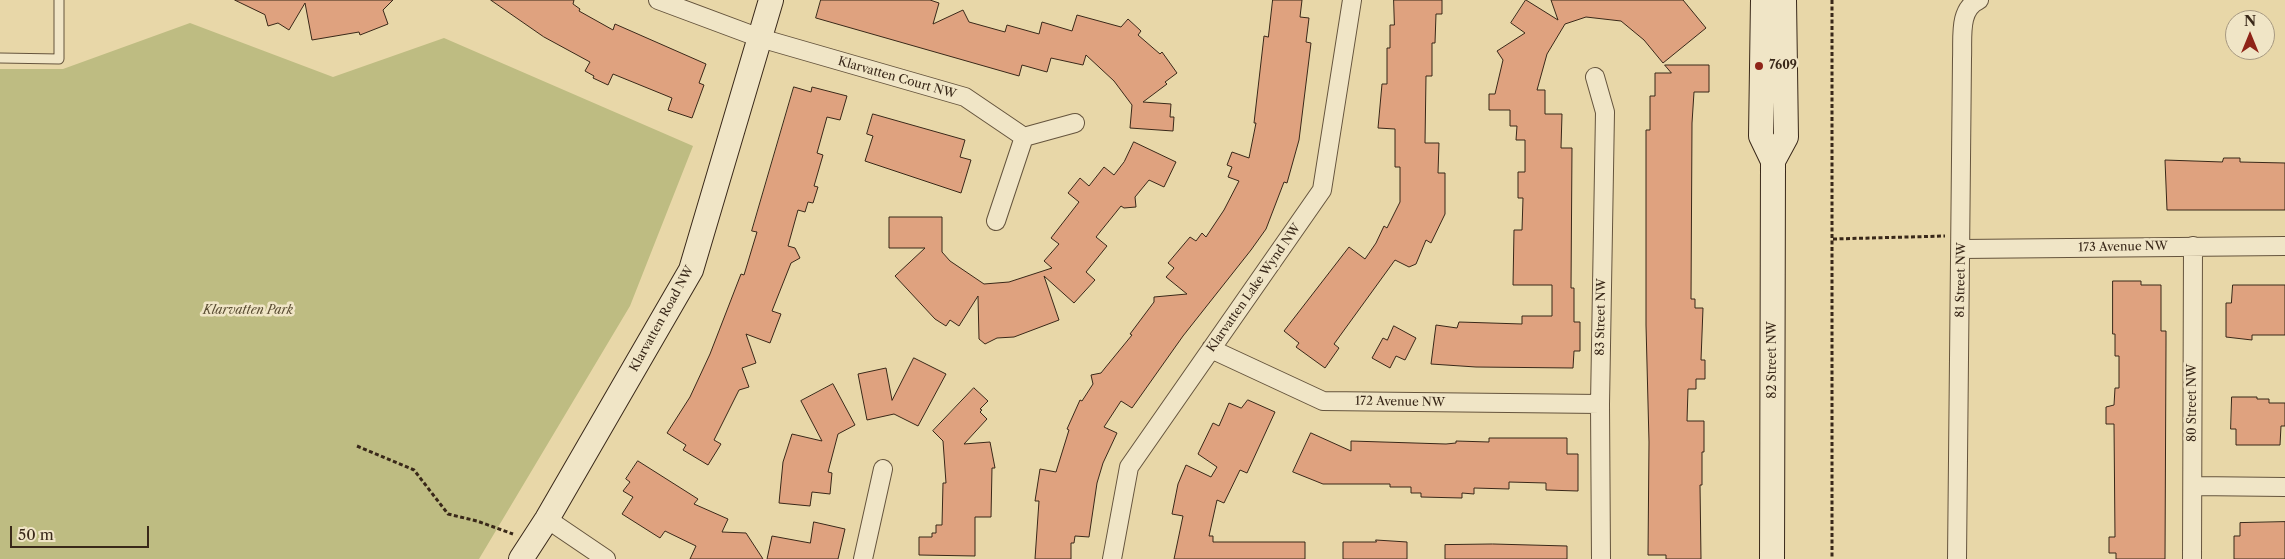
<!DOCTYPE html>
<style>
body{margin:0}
#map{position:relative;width:2285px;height:559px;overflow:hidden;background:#e8d7a8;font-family:"Libre Caslon Text",serif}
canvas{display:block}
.north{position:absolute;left:2225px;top:10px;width:50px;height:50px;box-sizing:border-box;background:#f0e5c6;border:1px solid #a79981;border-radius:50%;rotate:0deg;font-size:14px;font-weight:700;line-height:20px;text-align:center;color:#392819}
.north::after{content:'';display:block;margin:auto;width:18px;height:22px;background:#8f2418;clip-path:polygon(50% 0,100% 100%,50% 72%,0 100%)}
.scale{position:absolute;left:10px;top:526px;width:139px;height:22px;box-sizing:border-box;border:2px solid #392819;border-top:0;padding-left:6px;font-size:15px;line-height:18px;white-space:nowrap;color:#392819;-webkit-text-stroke:4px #f0e5c6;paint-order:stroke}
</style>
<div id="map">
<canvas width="2285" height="559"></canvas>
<div class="north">N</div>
<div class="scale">50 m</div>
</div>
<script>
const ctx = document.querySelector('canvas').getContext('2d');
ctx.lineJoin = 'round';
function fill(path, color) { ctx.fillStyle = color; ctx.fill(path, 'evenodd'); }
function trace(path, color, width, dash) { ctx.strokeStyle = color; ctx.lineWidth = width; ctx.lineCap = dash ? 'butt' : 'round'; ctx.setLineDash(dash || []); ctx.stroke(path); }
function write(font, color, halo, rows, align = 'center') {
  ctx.font = font + ' "Libre Caslon Text",serif'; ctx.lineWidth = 5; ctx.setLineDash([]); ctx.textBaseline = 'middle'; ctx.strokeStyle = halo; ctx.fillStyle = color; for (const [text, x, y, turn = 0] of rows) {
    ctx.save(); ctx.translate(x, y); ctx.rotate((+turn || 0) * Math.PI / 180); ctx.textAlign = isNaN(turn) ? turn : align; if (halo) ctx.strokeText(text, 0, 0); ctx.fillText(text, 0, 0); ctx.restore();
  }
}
fill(new Path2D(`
 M190,23L333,77L444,38L693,146L630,306L479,559H0V69H63Z`), '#bebc82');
const building = new Path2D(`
 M235,0H393L383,10L388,24L360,35L359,32L312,40L305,3L289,30L278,23L268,26L265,15Z
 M491,0H574L573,4L580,9L579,11L613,30L615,24L706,64L699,83L704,85L692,118L668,110L672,98L613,74L608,85L593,78L594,76L585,71L590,62L544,37Z
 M821,0H930L939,3L933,24L963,10L969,22L1005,32L1007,25L1039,34L1042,22L1072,31L1077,15L1121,27L1128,19L1141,31L1138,35L1160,54L1162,52L1177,73L1165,82L1167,84L1143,102L1171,104L1170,117H1174L1173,131L1130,128L1132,105L1114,81L1086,55L1083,65L1051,58L1047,72L1022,65L1019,76L816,18Z
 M1273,0H1302L1300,17L1309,18L1306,42L1311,43L1299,140L1287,183L1284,182L1266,229L1251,250L1183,336L1132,408L1121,401L1104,427L1117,433L1103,463L1097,483L1089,537L1075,536L1074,543H1071V559H1035L1039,501H1035L1040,469L1056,472L1069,430L1067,429L1080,400L1082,401L1093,384L1091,375L1101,373L1105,368L1132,335L1130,334L1154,302V297L1187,294L1166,277L1174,268L1168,263L1190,237L1196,241L1202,233L1206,237L1224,210L1239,181L1228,177L1232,167L1227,165L1232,152L1249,158L1256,123H1254L1264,36L1268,37Z
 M1394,0H1442V14H1436L1435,43H1432V76H1426L1425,143H1439L1438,173H1445V214L1431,243L1426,240L1416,264L1409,267L1395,260L1334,344L1339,348L1325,368L1296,347L1299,343L1284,331L1349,247L1365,259L1376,243L1384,226L1387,228L1400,202V167H1395V129L1378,128L1382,84H1387V48H1390V25H1394Z
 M1526,0L1558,20L1551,0H1683L1706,28L1663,63L1644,40L1621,21L1586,17L1565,24L1547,54L1537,90H1545V114H1562L1561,148H1572L1571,288H1574V322H1580V351H1574L1573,368L1476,367L1431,364L1436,325L1457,328L1459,322L1522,324V316H1552V285H1513L1514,230H1522L1523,198H1518V172H1525V140H1516L1517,126H1510V110H1489V94H1495L1503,60L1497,51L1525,33L1511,23Z
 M1665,65H1709V92H1694L1692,123L1691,299H1695V308H1703L1701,360H1705V379H1696V389H1688L1687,421H1704V452H1702V485H1700L1701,559H1666V555H1648L1649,442L1646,325V130H1650V96H1655V73H1671Z
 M794,87L811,92L812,87L847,96L840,120L827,117L817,153L823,155L814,186L818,187L813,203L808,202L805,212L798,210L788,246L795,248L800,258L791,263L772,311L781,314L770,343L746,334L756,363L742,368L749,387L739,390L714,440L721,444L708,465L683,450L686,445L667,433L690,397L710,354L741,274L744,275L757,232L752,231Z
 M873,114L965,140L960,157L971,160L961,193L865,161L873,136L867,134Z
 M1134,142L1176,162L1164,187L1149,180L1135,197L1136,207L1124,208L1121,206L1096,237L1107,246L1086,272L1095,280L1074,303L1044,276L1059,320L1014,337L997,338L985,344L979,339L978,296L959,326L950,320L946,326L935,319L895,276L925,248H889V217H942V252L950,261L984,284L1009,282L1052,268L1044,261L1059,244L1051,238L1079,202L1068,193L1080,178L1089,186L1104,167L1114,175L1124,162Z
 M2224,158H2240V162L2285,163V210H2167L2165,160L2222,162Z
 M2113,281H2141V285H2161V331H2166V343L2165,559H2116V553H2109V537H2115L2114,424H2106V407L2114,405L2115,388H2119V356H2115V334H2113Z
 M2233,285H2285V335H2252V340L2226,337V303H2231Z
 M1394,326L1416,338L1405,360L1396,356L1390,368L1372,358L1383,338L1387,340Z
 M914,358L946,374L918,426L894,414L867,420L858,374L886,368L892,400Z
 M833,384L855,425L838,434L828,472L832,473L830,494L812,492L810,506L779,503L783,462L792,434L822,441L801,401Z
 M974,388L988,401L980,409L982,410L980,412L987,419L964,444L990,442L995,468H992L991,517H975V556L919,555V537H932V533H936V525H942L943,483H946L943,441L933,431Z
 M2232,397H2257V399H2269V403H2285V426H2281L2280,445H2236V429H2231Z
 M1248,400L1275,412L1247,473L1240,470L1224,503L1217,500L1209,536H1213V542H1305V559H1174L1183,516L1172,514L1178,484L1186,465L1211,477L1217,467L1198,454L1213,423L1219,426L1229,403L1241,408Z
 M1311,433L1351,451V441L1446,444L1456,443V441L1489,442V438H1567V454H1578V491L1546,490V483L1509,482V489L1474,488V494L1462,493V498L1421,497V493H1411V487H1390V484H1323L1293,472Z
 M638,461L698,499L694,504L728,519L722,532L746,533L763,559H690L696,546L665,531L660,538L622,514L633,497L623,491L630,482L626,479Z
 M814,522L845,529L838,559H767L772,536L810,543Z
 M2285,522V559H2234V536H2240V523Z
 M1376,540L1407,542V559H1343V542H1376Z
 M1493,544L1567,546V559H1445V545Z`);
fill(building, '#dfa27f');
trace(building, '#392819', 1);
const lane = new Path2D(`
 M0,58L59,59V0`);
const street = new Path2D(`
 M658,0L760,38L965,97L1024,137
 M1595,77L1605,112L1600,404L1601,559
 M996,221L1024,137L1075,123
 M1961,249L2285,246
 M1211,349L1323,401L1600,404
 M2193,486L2285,487
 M547,519L606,559
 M863,559L883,469
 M1112,559L1129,467L1322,190L1352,0
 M1957,559L1962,59C1963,38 1958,9 1979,0
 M2192,559L2193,246`);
const secondary = new Path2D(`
 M1763,0L1761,136L1773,161L1772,559
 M1773,161L1786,137L1784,0
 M521,559L547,519L691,270L771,0`);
trace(lane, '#65543d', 11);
trace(street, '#65543d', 20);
trace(secondary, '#392819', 26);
trace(new Path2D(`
 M1832,0V559
 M1833,239L1945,236
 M357,446L414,470L448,514L477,521L513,534`), '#392819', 3, [4, 2.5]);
trace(lane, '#f0e5c6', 9);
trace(street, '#f0e5c6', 18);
trace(secondary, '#f0e5c6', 24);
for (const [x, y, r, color] of [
 [1759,66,5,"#8f2418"]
]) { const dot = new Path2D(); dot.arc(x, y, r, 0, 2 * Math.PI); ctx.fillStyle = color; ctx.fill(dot); trace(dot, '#f0e5c6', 2); }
write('bold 12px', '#392819', '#f0e5c6', [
 ["7609",1769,66]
], 'left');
write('12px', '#392819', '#f0e5c6', [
 ["Klarvatten Court NW",897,78,16],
 ["173 Avenue NW",2123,247,-1],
 ["81 Street NW",1961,280,-89],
 ["Klarvatten Lake Wynd NW",1254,288,-55],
 ["83 Street NW",1601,317,-89],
 ["Klarvatten Road NW",662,319,-61],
 ["82 Street NW",1773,360,-90],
 ["172 Avenue NW",1400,402,1],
 ["80 Street NW",2193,403,-90]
]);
write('italic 12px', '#5a4d33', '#f0e5c6', [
 ["Klarvatten Park",248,311]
]);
</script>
